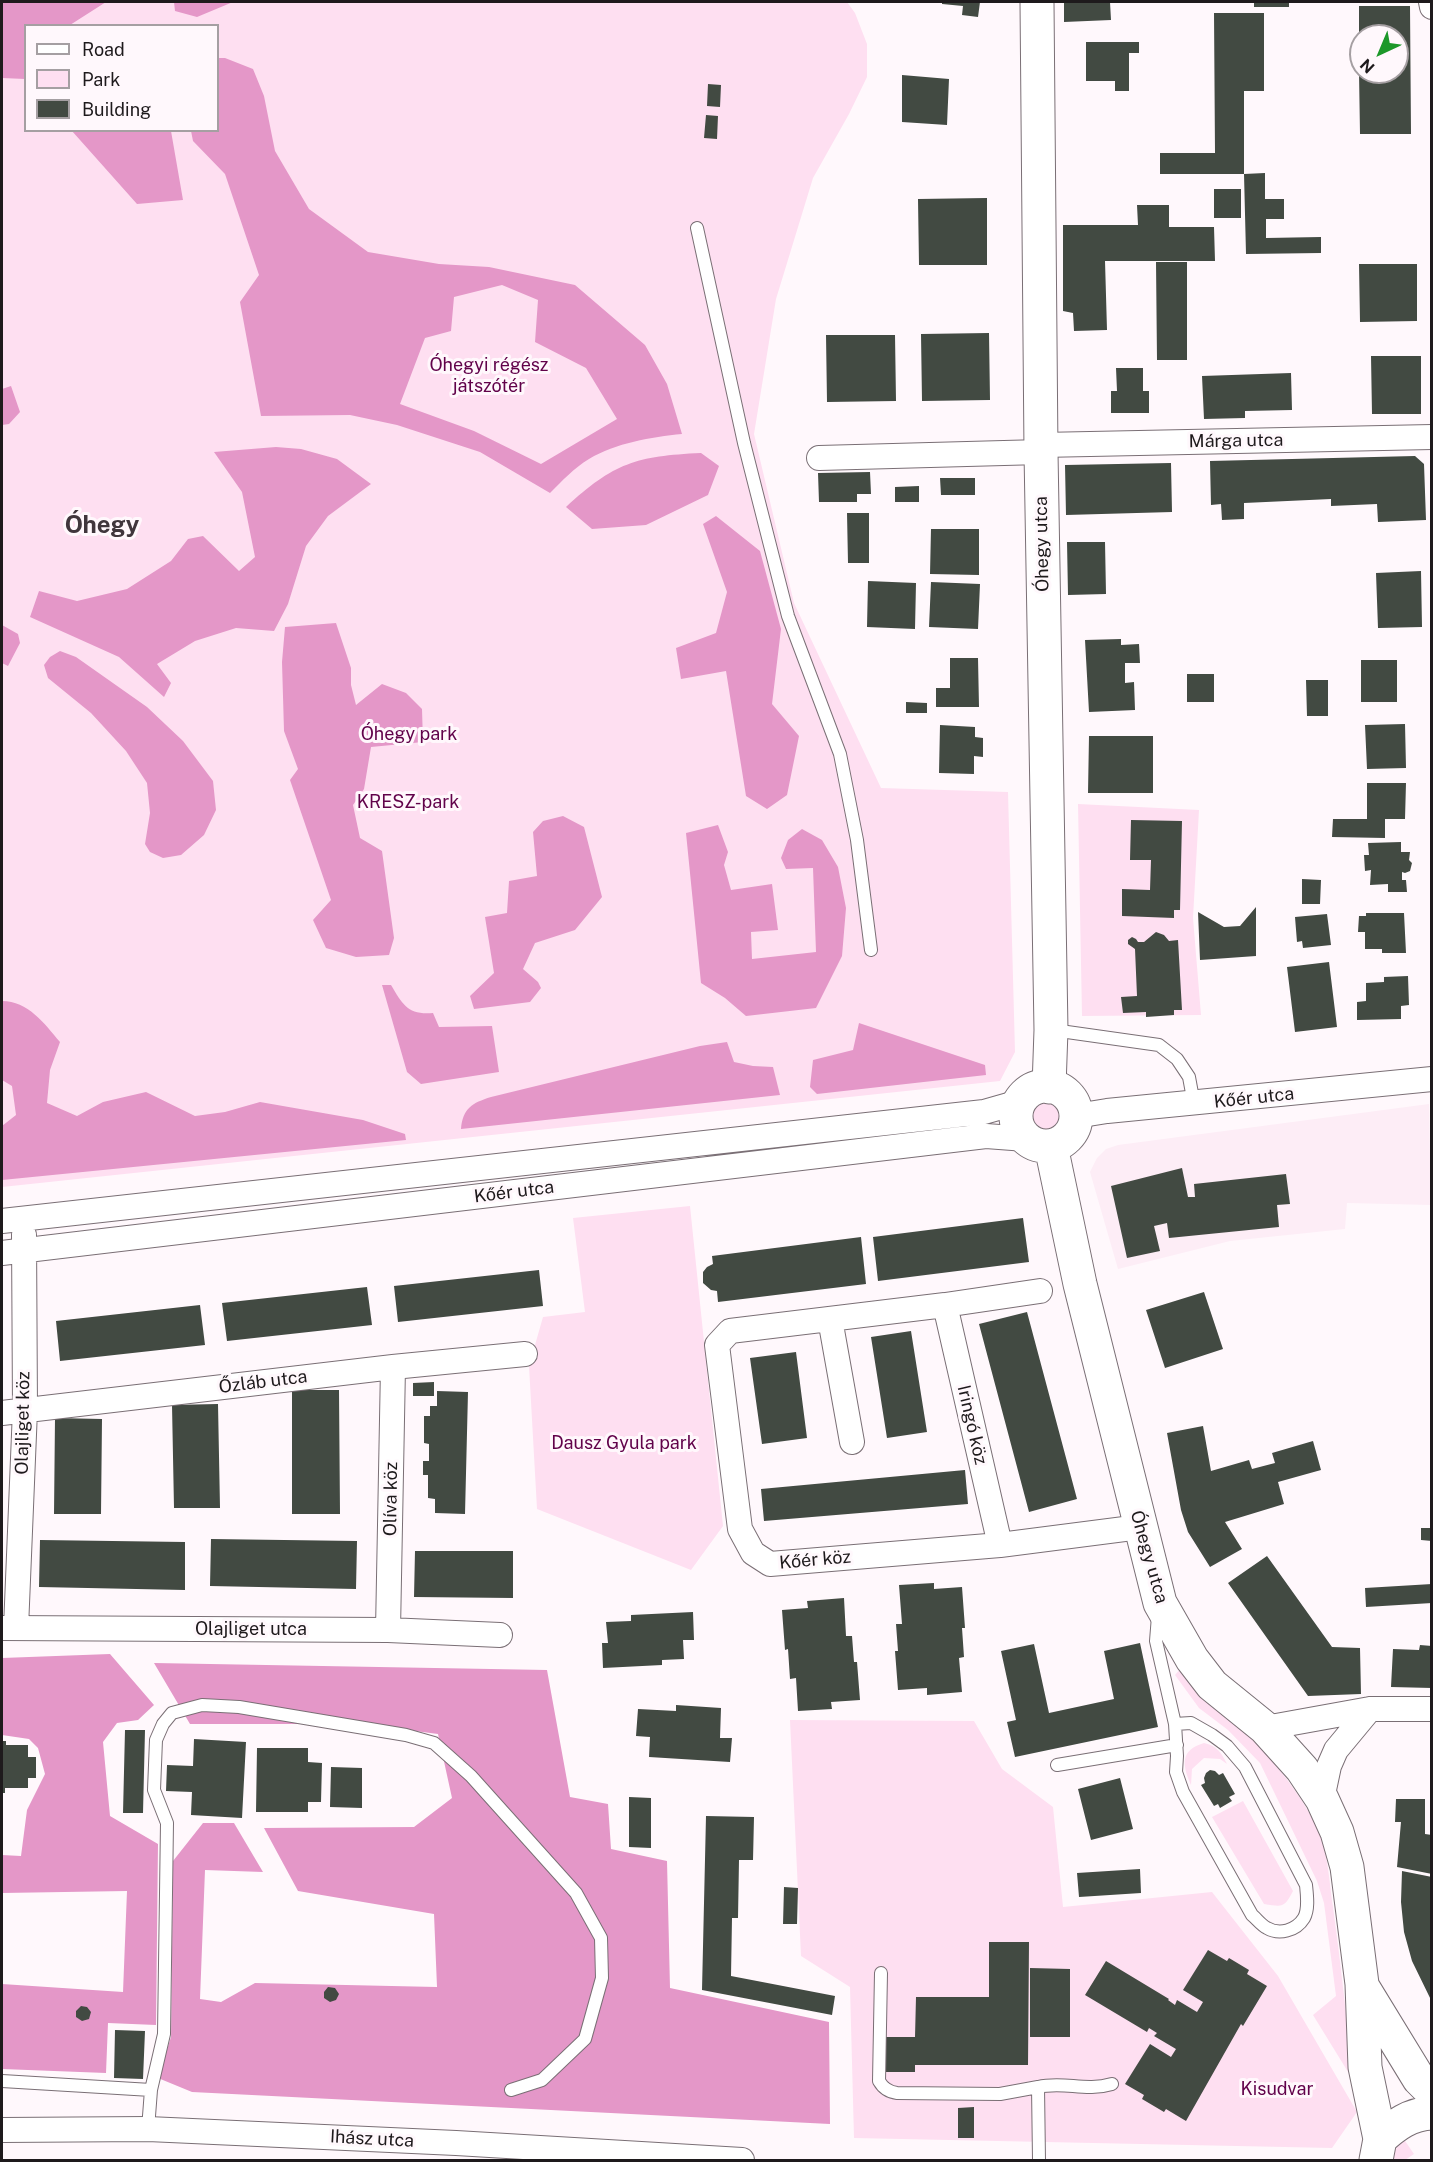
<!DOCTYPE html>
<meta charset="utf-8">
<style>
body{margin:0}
#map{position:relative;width:1433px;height:2162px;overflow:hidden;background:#fff8fc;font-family:"Public Sans",sans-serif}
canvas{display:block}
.frame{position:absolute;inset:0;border:3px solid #1e1a1c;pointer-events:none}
.legend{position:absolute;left:24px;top:24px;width:195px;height:108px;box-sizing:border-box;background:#fff8fc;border:2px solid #a59fa2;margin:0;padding:8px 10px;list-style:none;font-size:18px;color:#1e1a1c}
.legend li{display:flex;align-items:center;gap:12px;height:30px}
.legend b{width:30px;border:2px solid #a59fa2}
.north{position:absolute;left:1349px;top:24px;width:60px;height:60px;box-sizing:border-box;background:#fff8fc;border:2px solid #a59fa2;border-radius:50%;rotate:224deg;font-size:16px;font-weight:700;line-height:24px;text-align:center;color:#1e1a1c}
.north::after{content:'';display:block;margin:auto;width:21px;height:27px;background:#1d982a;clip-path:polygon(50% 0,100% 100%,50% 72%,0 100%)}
</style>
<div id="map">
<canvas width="1433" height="2162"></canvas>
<div class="frame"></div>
<ul class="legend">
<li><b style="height:8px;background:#fff"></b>Road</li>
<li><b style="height:16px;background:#fedff1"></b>Park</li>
<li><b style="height:16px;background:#424a42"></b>Building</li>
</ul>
<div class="north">N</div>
</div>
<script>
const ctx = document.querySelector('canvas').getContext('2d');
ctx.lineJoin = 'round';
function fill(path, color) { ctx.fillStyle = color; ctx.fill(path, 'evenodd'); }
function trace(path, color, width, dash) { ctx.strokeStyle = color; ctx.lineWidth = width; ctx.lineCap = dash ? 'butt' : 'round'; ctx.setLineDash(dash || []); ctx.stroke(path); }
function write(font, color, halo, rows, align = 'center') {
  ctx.font = font + ' "Public Sans",sans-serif'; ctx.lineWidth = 6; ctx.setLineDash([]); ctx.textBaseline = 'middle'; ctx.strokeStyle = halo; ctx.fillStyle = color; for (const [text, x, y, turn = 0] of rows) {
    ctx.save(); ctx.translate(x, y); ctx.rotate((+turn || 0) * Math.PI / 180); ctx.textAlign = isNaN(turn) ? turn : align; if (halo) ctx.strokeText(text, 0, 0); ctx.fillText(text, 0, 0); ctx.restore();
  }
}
fill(new Path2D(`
 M1429,1104L1431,1205L1347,1203L1345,1229L1230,1241L1118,1269L1090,1172L1097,1158L1106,1149L1118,1145Z`), '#fdedf6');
fill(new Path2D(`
 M2,2H847L855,13L867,44V77L849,114L813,178L776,299L754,434L794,603L881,788L1008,792L1015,1052L1000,1081L2,1187ZM26,26H218V130H26Z
 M1078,804L1199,810L1193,918L1201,1015L1082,1016Z
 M1028 1117a17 17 0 1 1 34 0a17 17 0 1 1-34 0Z
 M690,1206L723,1526L691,1570L537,1509L529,1366L543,1317L585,1312L573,1218Z
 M1181,1668C1229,1716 1283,1762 1315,1823C1328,1848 1329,1880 1333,1907C1341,1965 1347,2022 1353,2080L1313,2015L1336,1996L1324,1903L1317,1881L1260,1763L1228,1730L1199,1708L1175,1675Z
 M790,1720L974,1721L1002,1769L1053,1807L1063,1907L1212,1892L1278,1976L1357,2112L1332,2148L854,2138L850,1987L801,1956Z
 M1204,1743C1217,1746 1221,1752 1227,1764L1220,1759L1204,1758L1192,1769L1191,1785C1182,1765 1180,1750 1204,1743Z
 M1243,1801L1293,1891C1284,1908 1283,1907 1264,1904L1212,1817Z
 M1403,2138L1414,2154L1405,2160H1390L1397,2145Z`), '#fedff1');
fill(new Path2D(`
 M2,2H106L70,25L26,26L25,79L2,78Z
 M174,2H233L197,17L175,11Z
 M218,58H225L253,69L264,96L275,151L309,209L368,252L439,264L489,267L575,285L645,345L667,384L682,434C651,437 616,443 589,459C574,468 562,481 550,493L480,452L397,425L350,415L261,416L240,302L259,275L225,174L193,141L191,131L218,130ZM502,285L538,300L535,342L586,368L617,419L541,464L474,431L400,404L425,338L451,331L454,297Z
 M72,131H171L183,200L137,204Z
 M11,386L20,412L9,424L2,425V389Z
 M276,447L301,449L337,459L371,484L328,516L306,546L288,604L274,631L236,628L195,641L157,664L171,683L164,697L119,657L30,617L39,591L77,601L127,589L171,561L188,539L203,536L239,571L255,557L242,492L214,452Z
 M701,453L719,466L708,495L646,525L592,529L566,507C614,463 636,456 701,453Z
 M716,516L760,551L781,629L772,704L799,736L787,795L767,809L746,796L726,671L681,679L676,648L716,633L727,592L703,524Z
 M336,623L351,668V685L356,705L382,684L406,693L422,709L423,742L371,747L364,789L353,805L360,838L382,851L394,938L389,955L356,957L326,948L313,920L331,900L290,780L298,769L284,731L282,662L285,627Z
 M2,625L18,634L20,643L8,666L2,663Z
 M60,651L76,657L147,707L183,741L213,781L216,810L204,835L181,855L163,858L150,852L145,844L150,813L147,783L126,751L91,713L48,678L44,665L50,657Z
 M563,816L584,827L602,897L575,930L535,943L523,969L538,982L541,988L530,1002L474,1009L470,996L494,973L485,917L507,913L509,881L537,876L533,832L543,821Z
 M718,825L728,852L724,865L731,890L772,884L778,930L751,932L752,959L816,952L813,868L786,869L781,858L788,840L802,829L822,840L838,867L846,908L842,956L816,1008L746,1016L725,998L701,983L686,833Z
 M382,985H391C403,1005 408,1015 433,1013L439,1027L492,1026L499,1072L421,1084L407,1072Z
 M2,1001C28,1001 44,1023 60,1042L50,1070L47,1103L77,1116L103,1102L146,1092L195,1116L225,1112L260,1102L363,1120L405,1134L406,1140L2,1180V1126L16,1115L12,1086L2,1080Z
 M859,1023L985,1065L986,1075L817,1094L810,1087L813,1060L853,1050Z
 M727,1042L734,1062L753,1066L773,1067L780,1095L461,1129C463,1108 472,1103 491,1097L700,1046Z
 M110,1654L154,1705L138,1720L117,1723L103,1742L110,1816L158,1844L156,2025L108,2023L106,2073L2,2069V1984L123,1992L127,1891L2,1893V1855L21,1856L27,1810L45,1774L38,1748L29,1739L2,1735V1658Z
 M154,1663L547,1670L570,1797L608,1804L611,1849L667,1861L670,1988L829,2022L830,2124L192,2092L158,2078L171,2037L173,1861L203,1823H234L263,1872L205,1870L200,1999L221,2002L255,1983L437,1987L434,1914L298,1891L264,1828L414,1827L452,1798L438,1734L361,1724H190Z`), '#e497c8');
fill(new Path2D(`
 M942,2H980L978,17L962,15L963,6L942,4Z
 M1064,2H1110L1111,20L1064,22Z
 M1254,2H1289V7H1254Z
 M1359,6H1410L1411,134H1360L1359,72H1397V36H1359Z
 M1214,13H1264V91H1244V174H1160V153H1215Z
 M1086,42H1139V53H1129V91H1115V81H1086Z
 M902,75L949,79L947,125L902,122Z
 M708,84L721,85L720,107L707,106Z
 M706,115L718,116L717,139L704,138Z
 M1265,173V199H1284V219H1266V238L1321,237V253L1246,254L1244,174Z
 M1214,189H1241V218H1214Z
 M987,198V265H919L918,199Z
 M1137,205H1169V227H1214L1215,261H1105L1107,330L1074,331L1073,313L1063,311V225H1138Z
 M1156,262H1187V360H1157Z
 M1359,264H1417V321L1360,322Z
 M989,333L990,400L922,401L921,334Z
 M826,335H895L896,401L827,402Z
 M1371,356H1421V414H1372Z
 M1116,368H1143V391H1149V413H1111V391H1117Z
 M1291,373L1292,410L1245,411V418L1204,419L1202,376Z
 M1415,456L1424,464L1426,520L1378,522L1377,504L1331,506V499L1244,503V519L1222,520L1221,504L1211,505L1210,461Z
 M1171,463L1172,512L1066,515L1065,465Z
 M870,472L871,494H857V502H819L818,473Z
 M940,478H975V495H941Z
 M919,486V502H895V487Z
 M847,513H869V563H848Z
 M931,529H979V575L930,574Z
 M1067,542H1105L1106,594L1068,595Z
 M1421,571L1422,627L1378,628L1376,573Z
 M868,581L916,583L915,629L867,627Z
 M931,582L980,584L978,629L929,627Z
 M1121,639V645L1139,644L1140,663H1125V683L1134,682L1135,710L1089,712L1085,640Z
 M950,658H978L979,707H936V688H950Z
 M1361,660H1397V702H1361Z
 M1187,674H1214V702H1187Z
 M1306,680H1328V716H1307Z
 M906,702L927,703V713H906Z
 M1405,724L1406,768L1367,769L1365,725Z
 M940,725L975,727V737L983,738V757L974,756V774L939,773Z
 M1089,736H1153V793H1088Z
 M1367,783H1406L1405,819H1385V838L1332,837L1333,819H1367Z
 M1131,820L1182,821L1180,910H1174V918L1122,916V889L1150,890L1151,860H1130Z
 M1401,842V852H1410L1409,860L1412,863L1410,871L1405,873L1402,872V880H1406L1407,892H1388V884L1370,885L1371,870L1365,871L1364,855H1369L1368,843Z
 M1302,879L1321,880L1320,904H1302Z
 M1256,907V956L1200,960L1198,912L1224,927L1240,926Z
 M1366,913H1404L1406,953H1382V949H1365V932H1358L1359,916H1366Z
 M1327,914L1331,945L1303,948L1302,941L1297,942L1295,917Z
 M1156,932L1164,935L1169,941L1178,940L1182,1010H1174V1015L1146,1017V1012L1123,1013L1121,997L1137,996L1135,949L1128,944V940L1132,937L1136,939L1138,942H1144Z
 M1329,962L1337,1027L1295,1032L1287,967Z
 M1408,976L1409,1005L1401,1006V1019L1357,1020V1002L1366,1001V983L1384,982V977Z
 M1182,1168L1188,1197H1195L1194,1184L1286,1174L1290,1204L1277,1205L1279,1227L1169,1238L1167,1223L1154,1226L1160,1251L1127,1258L1111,1186Z
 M1023,1218L1029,1262L878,1281L873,1237Z
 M861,1237L866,1284L718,1302L717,1291L711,1290L703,1283V1272L707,1267L713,1264L712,1256Z
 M539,1270L543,1306L398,1322L394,1286Z
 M367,1287L372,1325L227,1341L222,1303Z
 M1204,1292L1223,1349L1165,1368L1146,1310Z
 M200,1305L205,1345L60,1361L56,1321Z
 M1027,1312L1077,1499L1029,1512L979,1324Z
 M911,1331L927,1432L887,1438L871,1337Z
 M796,1352L807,1438L762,1444L750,1358Z
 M434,1382V1396H413V1383Z
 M292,1390H339L340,1514H292Z
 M437,1391L468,1392L465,1514L435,1513V1499L428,1498V1475H423V1461H429V1444L424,1443V1416H430V1406H437Z
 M218,1404L220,1508H174L172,1405Z
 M55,1418L102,1419L101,1514H54Z
 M1203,1426L1211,1471L1249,1460L1252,1469L1275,1463L1272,1453L1313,1441L1321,1470L1278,1482L1284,1504L1225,1522L1242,1549L1210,1567L1188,1532L1181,1510L1167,1433Z
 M965,1470L968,1504L764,1521L761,1489Z
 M1421,1528H1432V1541L1421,1540Z
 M211,1539L357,1541L356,1589L210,1586Z
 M40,1540L185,1542V1590L39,1587Z
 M415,1551H513V1598L414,1597Z
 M1267,1556L1332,1647L1360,1648L1361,1694L1308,1696L1228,1583Z
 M934,1583V1589L962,1587L965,1628H962L964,1657L959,1658L962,1692L927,1695V1688L898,1690L895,1651H898L896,1624H902L899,1585Z
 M1432,1584V1603L1366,1607L1365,1588Z
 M844,1598L846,1636H852L854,1662H857L860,1700L831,1702L832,1709L798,1711L796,1678L790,1679L788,1649L785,1650L782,1610L808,1608L807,1601Z
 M693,1612L694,1640H683L684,1659L662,1660V1665L603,1668L602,1643H608L606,1622L631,1621V1615Z
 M1140,1643L1158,1727L1015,1757L1007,1722L1016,1720L1001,1651L1034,1644L1049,1713L1114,1699L1104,1651Z
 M1420,1645L1432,1646V1688L1391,1687L1393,1649L1419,1650Z
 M676,1705L721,1708L720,1738H732L730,1762L649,1757L650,1737L636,1736L638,1709L676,1711Z
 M125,1730H145L143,1813H123Z
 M194,1739L246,1742L242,1818L191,1815L192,1792L166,1791L167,1765L193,1766Z
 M2,1741H6V1745H28V1757H36V1778H28V1788H5V1793H2Z
 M257,1748H308V1762L322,1763L321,1802H308V1812H256Z
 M331,1767L362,1768V1808L330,1807Z
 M1210,1770L1215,1771L1219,1775L1223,1773L1235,1794L1229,1797L1232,1801L1220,1808L1218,1804L1214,1806L1201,1785L1205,1783L1204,1778L1206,1773Z
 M1120,1778L1133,1829L1091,1840L1078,1789Z
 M629,1797L651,1798V1848L629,1847Z
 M1396,1799H1425V1834L1432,1835V1874L1397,1867L1401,1822H1395Z
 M706,1816L754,1817L753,1860H739L738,1918H732L731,1976L835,1996L832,2015L702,1990Z
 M1140,1869L1141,1893L1079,1897L1077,1873Z
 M1402,1871L1432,1877V2002L1412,1961L1404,1932L1401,1902Z
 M784,1887L798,1888L797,1924H783Z
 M989,1942H1029L1028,2065H915V2072H885V2037H915L916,1997H989Z
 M1208,1950L1227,1961L1229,1958L1249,1970L1247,1974L1267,1986L1243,2026L1241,2024L1186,2121L1166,2109L1164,2112L1142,2099L1144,2095L1125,2084L1150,2044L1171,2057L1176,2049L1154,2036L1157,2033L1149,2028L1147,2032L1085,1995L1106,1961L1169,1999L1168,2000L1175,2005L1177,2000L1197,2012L1203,2002L1183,1990Z
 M1030,1968L1070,1969V2037H1030Z
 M328,1987L335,1988L339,1994L336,2000L330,2002L324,1998V1992Z
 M81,2006L87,2007L91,2012L89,2019L82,2021L76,2017V2011Z
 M115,2030L145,2031L143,2079L114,2078Z
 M974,2107V2138H958V2108Z`), '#424a42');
const lane = new Path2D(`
 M697,228L744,443L788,616L840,754L857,840L871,950
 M1053,1030L1159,1045L1177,1059L1189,1077L1194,1104
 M1158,1616L1156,1641L1175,1724L1177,1756L1176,1772L1183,1792L1252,1915C1257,1919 1261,1925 1267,1928C1279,1935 1296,1931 1304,1918C1309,1909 1307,1895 1306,1885L1245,1767L1227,1746L1212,1735L1191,1723L1175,1724
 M1057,1765L1177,1745
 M881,1973L879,2081C883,2088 888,2092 897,2093L1000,2094L1038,2087
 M2,2081L151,2090L148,2129
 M151,2090L164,2034L167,1823L154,1790L156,1740L163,1724L172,1713L202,1705L239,1707L406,1735L434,1743L471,1776L576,1893L601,1938L602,1978L585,2039L542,2080L511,2090
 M1039,2160L1038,2087C1065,2081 1085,2092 1112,2084`);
const street = new Path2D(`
 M1431,2L1432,7
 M1041,445L1432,437
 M819,458L1041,452
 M1076,1116L1107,1111L1432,1079
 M2,1221L984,1112L1019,1102
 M2,1253L986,1136L1026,1139
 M1040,1291L945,1305L730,1331L717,1345L740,1529L753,1553L770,1564L1000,1545L1140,1527
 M945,1305L1000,1545
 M830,1319L852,1442
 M2,1413L393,1367L525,1354
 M2,1628L388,1630L500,1635
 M16,1628L25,1410L24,1235
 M388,1630L393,1367
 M1265,1728L1370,1709H1432
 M1322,1799L1329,1766L1336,1750L1370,1709
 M2,2130L148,2129L456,2143L742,2160`);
const secondary = new Path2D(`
 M1037,2L1041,452L1051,1030L1049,1087
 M1016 1116a30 30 0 1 1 60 0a30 30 0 1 1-60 0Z
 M1051,1146L1080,1284L1160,1603L1192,1659L1212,1685L1265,1728L1302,1769L1322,1799L1337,1832L1347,1867L1362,1984L1365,2067L1380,2139L1376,2160
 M1364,1989L1419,2079L1432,2092
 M1380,2139C1395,2125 1410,2114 1432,2113`);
trace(lane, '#7a6f75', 14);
trace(street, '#7a6f75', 26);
trace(secondary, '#7a6f75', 35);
trace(lane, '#fff', 12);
trace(street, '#fff', 24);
trace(secondary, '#fff', 33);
write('18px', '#61024a', '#fff8fc', [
 ["Óhegyi régész",489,365],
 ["játszótér",489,386],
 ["Óhegy park",409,734],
 ["KRESZ-park",408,802],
 ["Dausz Gyula park",624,1443],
 ["Kisudvar",1277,2089]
]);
write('18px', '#1e1a1c', '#fff8fc', [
 ["Márga utca",1236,441,-1],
 ["Óhegy utca",1042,544,-91],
 ["Kőér utca",1254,1098,-6],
 ["Kőér utca",514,1192,-7],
 ["Őzláb utca",263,1382,-7],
 ["Olajliget köz",23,1423,-89],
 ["Iringó köz",972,1425,77],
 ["Olíva köz",391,1499,-89],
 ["Óhegy utca",1149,1557,74],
 ["Kőér köz",815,1560,-5],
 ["Olajliget utca",251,1629],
 ["Ihász utca",372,2139,3]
]);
write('bold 24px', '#40363c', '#fff8fc', [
 ["Óhegy",102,526]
]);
</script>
